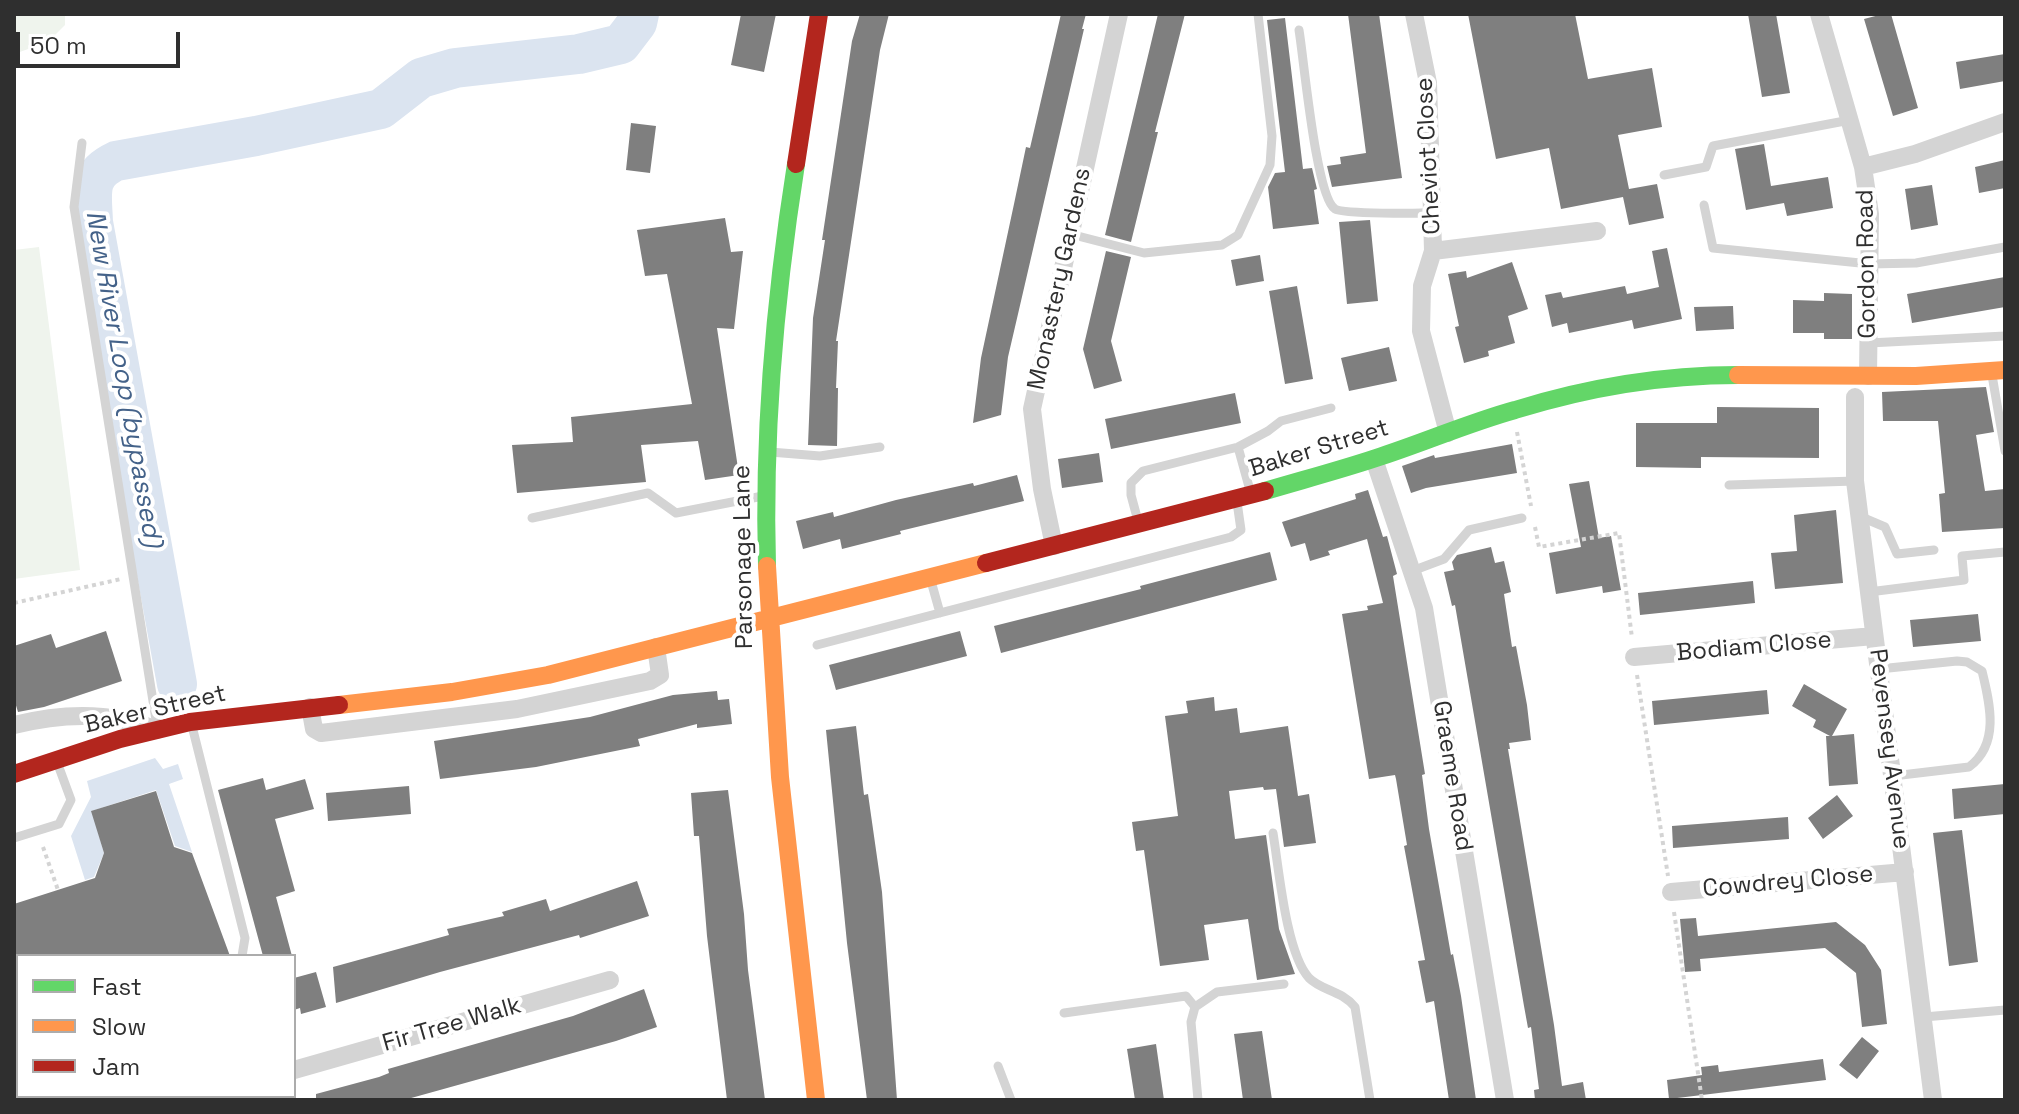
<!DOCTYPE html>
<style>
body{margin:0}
#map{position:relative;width:2019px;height:1114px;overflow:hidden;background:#fff;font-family:"Space Grotesk",sans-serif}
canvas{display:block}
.frame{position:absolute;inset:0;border:16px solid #2f2f2f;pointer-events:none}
.legend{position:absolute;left:16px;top:954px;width:280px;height:144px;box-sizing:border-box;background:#fff;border:2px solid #acacac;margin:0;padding:10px 14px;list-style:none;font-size:24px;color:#2f2f2f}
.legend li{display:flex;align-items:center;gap:16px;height:40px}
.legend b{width:40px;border:2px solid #acacac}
.scale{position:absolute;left:16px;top:32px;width:164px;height:36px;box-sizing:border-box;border:4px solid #2f2f2f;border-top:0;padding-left:10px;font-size:24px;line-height:28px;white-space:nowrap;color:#2f2f2f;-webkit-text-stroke:6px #fff;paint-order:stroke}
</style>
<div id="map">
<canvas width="2019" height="1114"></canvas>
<div class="frame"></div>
<ul class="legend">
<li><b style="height:10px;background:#63d668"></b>Fast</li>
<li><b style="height:10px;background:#ff974d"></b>Slow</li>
<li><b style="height:10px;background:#b3261e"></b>Jam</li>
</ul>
<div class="scale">50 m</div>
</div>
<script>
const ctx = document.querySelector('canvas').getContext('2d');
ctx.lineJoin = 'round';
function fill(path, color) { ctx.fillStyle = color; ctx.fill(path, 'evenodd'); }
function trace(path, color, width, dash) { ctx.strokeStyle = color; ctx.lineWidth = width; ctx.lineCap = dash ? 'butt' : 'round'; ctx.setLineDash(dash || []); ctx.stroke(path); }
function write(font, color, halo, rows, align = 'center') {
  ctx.font = font + ' "Space Grotesk",sans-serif'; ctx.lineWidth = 8; ctx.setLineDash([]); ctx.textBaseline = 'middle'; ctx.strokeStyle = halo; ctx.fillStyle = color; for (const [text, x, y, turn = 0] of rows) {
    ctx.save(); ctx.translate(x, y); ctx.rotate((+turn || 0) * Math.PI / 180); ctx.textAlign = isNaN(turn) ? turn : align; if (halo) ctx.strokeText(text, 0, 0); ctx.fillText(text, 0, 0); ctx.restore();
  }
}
fill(new Path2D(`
 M14,14H65V25L48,42L14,54Z
 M39,247L80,570L14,579V250Z`), '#eff4ed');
fill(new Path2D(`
 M155,758L163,769L178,764L183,779L169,784L192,852L175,846L156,790L92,811L104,853L94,877L85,880L71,836L91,797L87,781Z`), '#dbe4f0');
trace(new Path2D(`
 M177,684L93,222C92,193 86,175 116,161L256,136L381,109L421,78L455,68L579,54L621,44L637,23L639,14`), '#dbe4f0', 40);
fill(new Path2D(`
 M741,14H776L764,72L731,65Z
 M860,14H889L880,50L836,341H838L836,388H838L837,446L808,445L813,318L825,240H822L852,41Z
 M1061,14H1086L1082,29H1084L1018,314L1008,357L1001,415L973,423L981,358L1014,204L1026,147L1030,148Z
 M1158,14H1185L1155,132H1158L1131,242L1105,235Z
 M1348,14H1379L1402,178L1332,187L1327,166L1341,164L1340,157L1366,153Z
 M1468,14H1575L1588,79L1652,68L1662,127L1618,135L1629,189L1657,184L1664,218L1629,225L1623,197L1561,209L1549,148L1496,159Z
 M1748,14H1776L1790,93L1762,97Z
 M1883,14H1891L1918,108L1893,116L1864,19Z
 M1285,18L1303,169L1312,168L1317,189L1314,190L1319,224L1273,229L1268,187L1275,173L1285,172L1267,20Z
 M2005,54V81L1960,89L1956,62Z
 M631,123L656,126L650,173L626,170Z
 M1764,144L1771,186L1828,177L1833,208L1787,216L1784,203L1746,210L1735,149Z
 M2005,160V188L1979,193L1975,167Z
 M1932,185L1938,225L1911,230L1905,189Z
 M725,218L731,252L743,251L734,329L717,328L739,475L705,480L698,441L641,445L646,482L517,493L512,445L573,442L571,417L692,404L667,274L645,276L637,230Z
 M1370,220L1378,301L1347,304L1339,222Z
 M1667,248L1682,319L1634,329L1632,320L1569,333L1567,323L1552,327L1545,295L1561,292L1563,298L1625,286L1627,294L1659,287L1652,251Z
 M1106,251L1131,257L1111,341L1122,381L1094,389L1083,349Z
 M1260,255L1264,281L1236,286L1231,260Z
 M1512,262L1528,309L1508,316L1515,343L1488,351L1489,356L1464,363L1455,327L1459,326L1448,274L1466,271L1467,278Z
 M2005,277V307L1912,323L1907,294Z
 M1297,286L1313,379L1285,384L1269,291Z
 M1824,293L1852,294V339H1824V333H1793V300L1824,301Z
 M1733,306L1734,329L1696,331L1694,307Z
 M1389,347L1397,381L1349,391L1341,358Z
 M1986,387L1994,432L1976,435L1985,491L2005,489V528L1942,532L1939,494L1945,493L1938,421H1883L1882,392Z
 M1235,393L1241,423L1111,449L1105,419Z
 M1717,407L1819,408V458L1701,457V468L1636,467V423H1717Z
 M1512,444L1517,473L1426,488L1411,493L1402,466L1434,455L1435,458Z
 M1099,453L1103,482L1062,488L1058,459Z
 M1017,475L1024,501L900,531L901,534L842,549L840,539L803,549L796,521L833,512L834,517L896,500L973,483L974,486Z
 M1589,481L1599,538L1611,536L1621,590L1603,593L1602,586L1556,594L1549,553L1581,547L1569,484Z
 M1368,490L1383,537L1387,536L1397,574L1393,576L1425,774L1422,775L1429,829L1451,955L1453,954L1461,996L1476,1100H1449L1434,1001L1426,1003L1418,961L1425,960L1404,846L1407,845L1396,779L1395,775L1369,779L1342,614L1368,610L1367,606L1383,603L1367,539L1328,551L1330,555L1310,561L1305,543L1291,547L1282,522L1356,499L1355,494Z
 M1836,510L1843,583L1775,589L1771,553L1797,551L1794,515Z
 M1491,547L1495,563L1504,561L1511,592L1504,594L1512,647L1516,646L1527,705L1531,740L1509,743L1510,749H1508L1554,1025L1562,1086L1583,1082L1586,1100H1535L1534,1090L1539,1089L1531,1027L1528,1028L1524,1006L1455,605L1452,606L1444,572L1454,570L1452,562L1457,555Z
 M1270,552L1277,580L1001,653L994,626L1141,589L1140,586Z
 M1753,581L1755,603L1640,615L1638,593Z
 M1978,614L1981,641L1913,647L1910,620Z
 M106,631L122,681L44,707L18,712L14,699V646L51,634L56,648Z
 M960,631L967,656L836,690L829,665Z
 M1804,684L1847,709L1832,736L1854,734L1858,784L1829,786L1826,736H1830L1813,727L1816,720L1792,706Z
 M1767,690L1769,714L1654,725L1652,701Z
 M717,691L718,700L729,699L732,724L697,728V724L638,739L640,746L536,767L440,779L434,741L590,717L673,695Z
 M1214,697L1215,711L1237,708L1240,733L1288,726L1298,796L1309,794L1316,843L1284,847L1276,789L1264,790L1263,787L1229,791L1235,839L1266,835L1279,929L1295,974L1257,980L1248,919L1204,925L1209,960L1160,966L1144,850L1136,851L1132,822L1178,816L1165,716L1188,713L1186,701Z
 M856,726L864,795L868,794L882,892L897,1100H867L847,943L826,730Z
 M263,778L266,790L305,779L314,809L275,819L295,891L276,897L292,956H263L218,790Z
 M2005,784V814L1954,819L1952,789Z
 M409,786L411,814L328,821L326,793Z
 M728,790L744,914L748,970L765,1100H727L707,936L699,836H694L691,793Z
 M156,791L174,847L192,853L230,956H14V904L95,878L104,853L91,811Z
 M1837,795L1853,816L1823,839L1808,818Z
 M1788,817L1789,839L1673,848L1672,826Z
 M1962,830L1978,962L1949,966L1933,833Z
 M637,881L649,916L580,938L579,935L440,972L336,1003L333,967L449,935L447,929L504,916L502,912L546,899L550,911Z
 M1696,918L1698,936L1836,922L1865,945L1881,970L1887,1024L1862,1027L1856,973L1825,948L1700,959L1701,971L1685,972L1680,919Z
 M316,972L326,1007L301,1014L300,1008L294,1010V978Z
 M644,989L657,1027L616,1041L404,1100H316V1094L379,1077L389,1073L388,1069L573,1016Z
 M1262,1031L1272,1100H1243L1234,1034Z
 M1862,1037L1879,1051L1857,1079L1839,1065Z
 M1156,1044L1164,1100H1135L1127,1049Z
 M1823,1059L1826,1080L1669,1099L1667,1080L1702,1075L1701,1067L1718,1065L1719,1072Z`), '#7f7f7f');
trace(new Path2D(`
 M1517,432L1531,506
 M1535,527L1539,547L1619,533L1632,638
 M14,603L121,579
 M1637,675L1668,876
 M43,847L58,890
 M1674,912L1702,1100`), '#d4d4d4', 4, [4, 4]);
trace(new Path2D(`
 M1299,30C1304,60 1316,197 1335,209C1343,214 1422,214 1432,212
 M82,143L74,207L157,726
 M1664,175L1706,167L1713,146L1850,120
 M1704,205L1713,248L1870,264L1916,263L2005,247
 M1070,234L1144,253L1222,245L1238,235L1270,165L1272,136L1258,14
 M1869,343L2005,336
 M1992,375L2005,451
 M1238,447L1251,494
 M770,452L820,456L880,447
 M1729,485L1855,481
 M1859,516L1885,527L1897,554L1934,550
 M532,518L648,493L676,513L763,496
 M1138,521L1131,495V483L1143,471L1238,447L1268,431L1281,421L1331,408
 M1412,571L1444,559L1469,530L1522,518
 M931,581L940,613
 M1869,592L1964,580L1962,556L2005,552
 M817,645L1231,537L1241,530L1237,502
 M1879,669L1957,661L1967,662L1982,671C1990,704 2000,744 1969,767L1893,776
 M192,726L245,938L242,956
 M1273,833C1279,869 1286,953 1309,978C1322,991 1341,990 1355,1007L1370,1100
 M14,838L59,824L71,800L57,762
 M1064,1013L1186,996L1195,1007
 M1924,1017L2005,1010
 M998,1066L1011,1100
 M1198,1100L1191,1022L1195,1007L1217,992L1284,984`), '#d4d4d4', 9);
trace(new Path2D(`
 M1414,14L1428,83L1432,212L1433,251L1422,286L1421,331L1448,433
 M1819,14L1863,167L1870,214L1868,376
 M1863,167L1915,154L2005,122
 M1433,251L1597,231
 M1855,397V481L1933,1100
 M1374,459L1424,608L1505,1100
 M1054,546L1042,489L1032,409L1119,14
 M1634,657L1874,636
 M310,707L314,729L321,733L517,709L650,681L660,675L656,647
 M14,725C62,713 111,711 157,730
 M1671,892L1905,872
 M294,1070L610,980
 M186,1100L200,1096`), '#d4d4d4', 18);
trace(new Path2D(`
 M1265,491C1302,480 1340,470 1376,458C1423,443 1468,423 1515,410C1586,388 1663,375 1738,375
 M767,566C763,431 775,297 796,164`), '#63d668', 18);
trace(new Path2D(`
 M1738,375L1916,376L2005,370
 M767,566L780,777L816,1100
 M339,705L452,692L548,675L986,563`), '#ff974d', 18);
trace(new Path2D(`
 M796,164L819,14
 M986,563L1265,491
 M14,774L120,739L190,722L339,705`), '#b3261e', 18);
write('24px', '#2f2f2f', '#fff', [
 ["Cheviot Close",1429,156,-93],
 ["Gordon Road",1867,264,-91],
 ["Monastery Gardens",1060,279,-78],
 ["Baker Street",1319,449,-17],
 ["Parsonage Lane",744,557,-91],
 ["Bodiam Close",1754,647,-5],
 ["Baker Street",155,710,-13],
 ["Pevensey Avenue",1889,749,83],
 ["Graeme Road",1452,776,81],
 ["Cowdrey Close",1788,882,-5],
 ["Fir Tree Walk",452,1025,-16]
]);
write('italic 26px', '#446289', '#fff', [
 ["New River Loop (bypassed)",123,379,80]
]);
</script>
